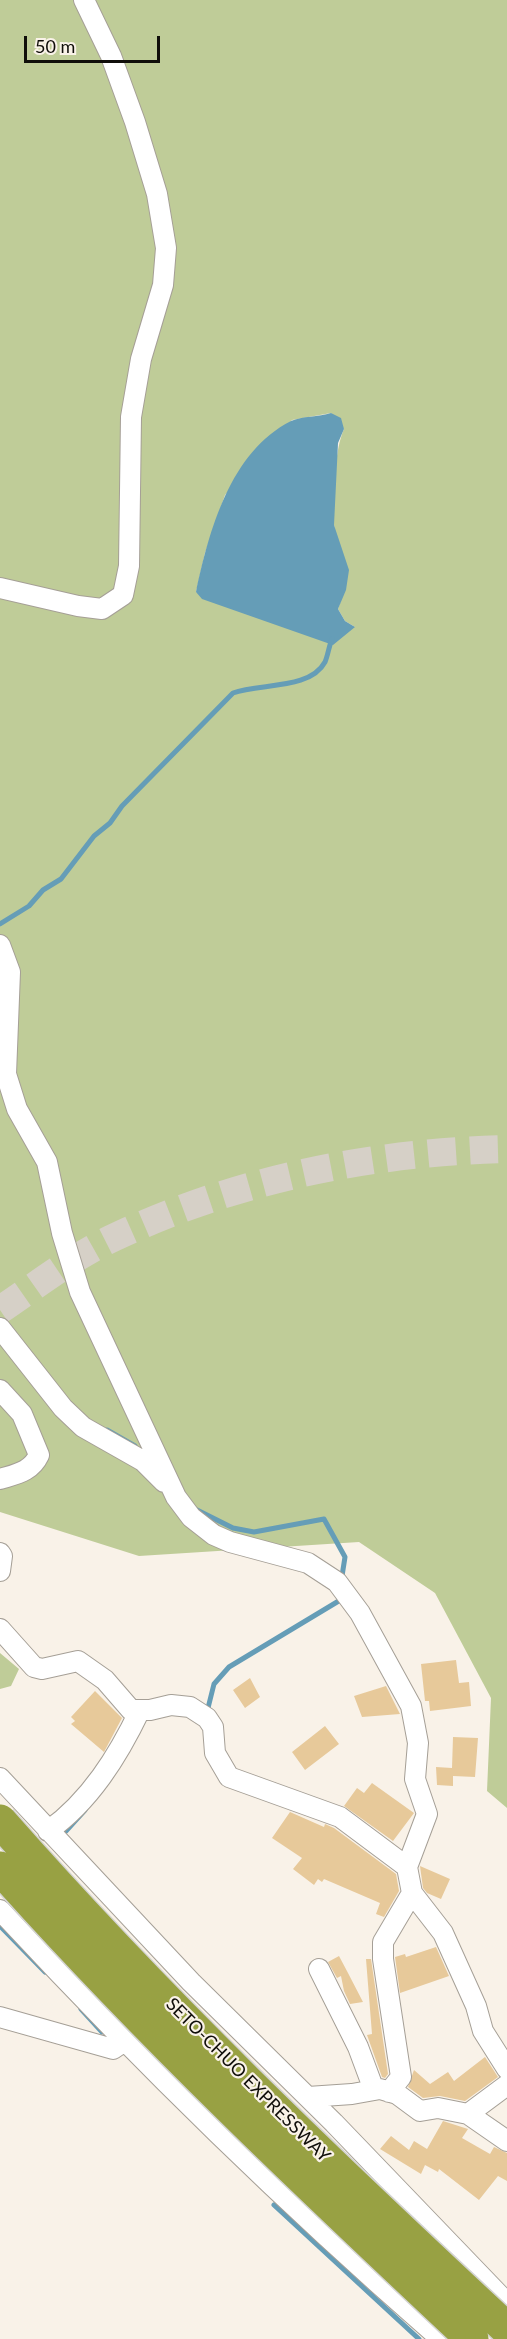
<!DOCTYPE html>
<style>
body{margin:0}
#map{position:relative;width:507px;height:2339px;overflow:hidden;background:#f9f2e8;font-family:Lato,sans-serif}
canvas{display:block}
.scale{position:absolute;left:24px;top:36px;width:136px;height:27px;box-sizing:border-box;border:3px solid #100e0a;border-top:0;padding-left:8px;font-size:18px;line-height:21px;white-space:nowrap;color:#100e0a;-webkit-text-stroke:4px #f9f2e8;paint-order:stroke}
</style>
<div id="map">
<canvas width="507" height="2339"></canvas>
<div class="scale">50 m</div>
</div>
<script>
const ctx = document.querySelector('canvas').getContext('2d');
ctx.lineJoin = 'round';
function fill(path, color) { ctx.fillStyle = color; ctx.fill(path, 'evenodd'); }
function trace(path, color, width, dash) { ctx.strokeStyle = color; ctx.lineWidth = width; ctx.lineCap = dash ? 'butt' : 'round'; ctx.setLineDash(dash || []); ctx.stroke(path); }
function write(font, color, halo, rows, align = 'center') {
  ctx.font = font + ' Lato,sans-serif'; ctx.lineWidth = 4.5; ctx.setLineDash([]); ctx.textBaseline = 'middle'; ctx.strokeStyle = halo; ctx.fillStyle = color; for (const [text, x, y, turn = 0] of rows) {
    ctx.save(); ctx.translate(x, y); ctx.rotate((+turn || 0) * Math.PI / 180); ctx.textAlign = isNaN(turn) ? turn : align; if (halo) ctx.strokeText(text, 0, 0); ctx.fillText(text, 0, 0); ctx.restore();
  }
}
fill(new Path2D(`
 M0,0H507V1808L487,1791L491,1698L435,1593L359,1542L139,1556L0,1512ZM331,413L344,429C335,448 331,504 334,525C340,567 357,561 338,609L345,621L355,627L196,592L205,553L225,495L292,420Z
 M0,1653L19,1669L11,1686L0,1689Z`), '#bfcc98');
fill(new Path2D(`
 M331,413L341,418L344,429L338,443L334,525L349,570L346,590L338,609L345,621L355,627L333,645L202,599L196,592C209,531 230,452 291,421C302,416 319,417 331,413Z`), '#659db7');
trace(new Path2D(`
 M0,924L29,906L43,890L61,879L94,836L110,823L122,806L233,693C260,683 310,690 325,662C328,655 329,646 332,639
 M107,1430L135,1446
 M195,1509L233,1528L254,1532L324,1519L345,1557L342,1576L344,1580
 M207,1712L214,1684L229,1667L342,1599
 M66,1831L85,1810
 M0,1926L45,1972
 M81,2009L102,2032
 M274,2205L419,2339`), '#659db7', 5);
fill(new Path2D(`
 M456,1660L459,1683L469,1682L471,1706L430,1711L429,1701H425L421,1664Z
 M250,1678L260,1697L245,1708L233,1690Z
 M386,1686L400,1714L362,1717L354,1696Z
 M95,1691L122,1718L104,1752L71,1724L75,1721L71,1717Z
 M325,1726L339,1744L305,1770L292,1752Z
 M453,1737L478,1738L475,1777L453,1776V1786L437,1785L436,1767L452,1768Z
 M372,1783L414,1813L393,1841L344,1806L357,1788L364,1793Z
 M290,1812L324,1827L325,1824L334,1828L396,1874L399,1891L384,1917L376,1914L380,1903L324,1879L322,1882L318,1879L314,1885L293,1869L302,1858L272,1838Z
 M420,1866L450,1879L441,1899L427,1893L423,1888Z
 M436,1947L449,1976L400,1993L395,1957L405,1954L406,1957Z
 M339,1956L348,1973L363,2002L350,2004L344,1991L341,1976L337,1978L328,1962Z
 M366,1959H371L388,2074L385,2078L382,2077L367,2035L372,2034Z
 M485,2057L498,2077L465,2101L440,2096L423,2098L408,2087L414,2070L430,2084L448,2072L454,2081Z
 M443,2121L468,2129L462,2138L490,2154L494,2147L507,2153V2181L498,2176L479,2200L439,2169L438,2172L425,2165L421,2174L380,2149L391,2136L409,2150L414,2141L427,2149Z`), '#e7c99a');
trace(new Path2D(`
 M0,1310C37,1285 74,1256 115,1237C238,1179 371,1152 507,1149`), '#d6d0c7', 28, [28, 14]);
const street = new Path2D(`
 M0,588L78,606L102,609L123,595L129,566L131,417L141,359L163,285L166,248L157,194L135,122L111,56L84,0
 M0,945L10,972L6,1074L17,1109L47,1162L62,1233L80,1292L176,1497L191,1517L214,1535L230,1542L308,1563L337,1582L360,1613L411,1706L418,1743L415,1779L427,1814L407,1867L412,1893L443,1933L476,2006L483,2031L507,2069
 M0,1328L63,1408L83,1427L143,1461L164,1482
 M0,1390L22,1414L39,1455C31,1472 16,1474 0,1479
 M0,1553L2,1556L0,1571
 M0,1629L34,1667L42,1669L78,1661L105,1680L131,1710H150L171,1705L190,1707L207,1718L213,1727L215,1753L229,1777L340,1817L407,1867
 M0,1778L191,1982L334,2123L507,2303
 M48,1831C90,1801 118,1756 140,1710
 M0,1910C139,2060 287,2205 441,2339
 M319,1969L358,2047L374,2090
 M0,2017L113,2049L135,2034
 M389,2092L401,2077L383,1959V1942L412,1893
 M308,2097L352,2094L380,2089L397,2094L420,2111L438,2108L468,2114L507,2085
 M468,2114L507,2141`);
trace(street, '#a59f96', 22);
trace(street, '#fff', 20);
const highwayBridge = new Path2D(`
 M0,1821C158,2001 332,2166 507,2329
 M0,1868C148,2034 310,2187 472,2339`);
trace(highwayBridge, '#d4d4d3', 36, []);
trace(highwayBridge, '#98a143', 33);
write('18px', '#100e0a', '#f9f2e8', [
 ["SETO-CHUO EXPRESSWAY",248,2080,45]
]);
</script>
